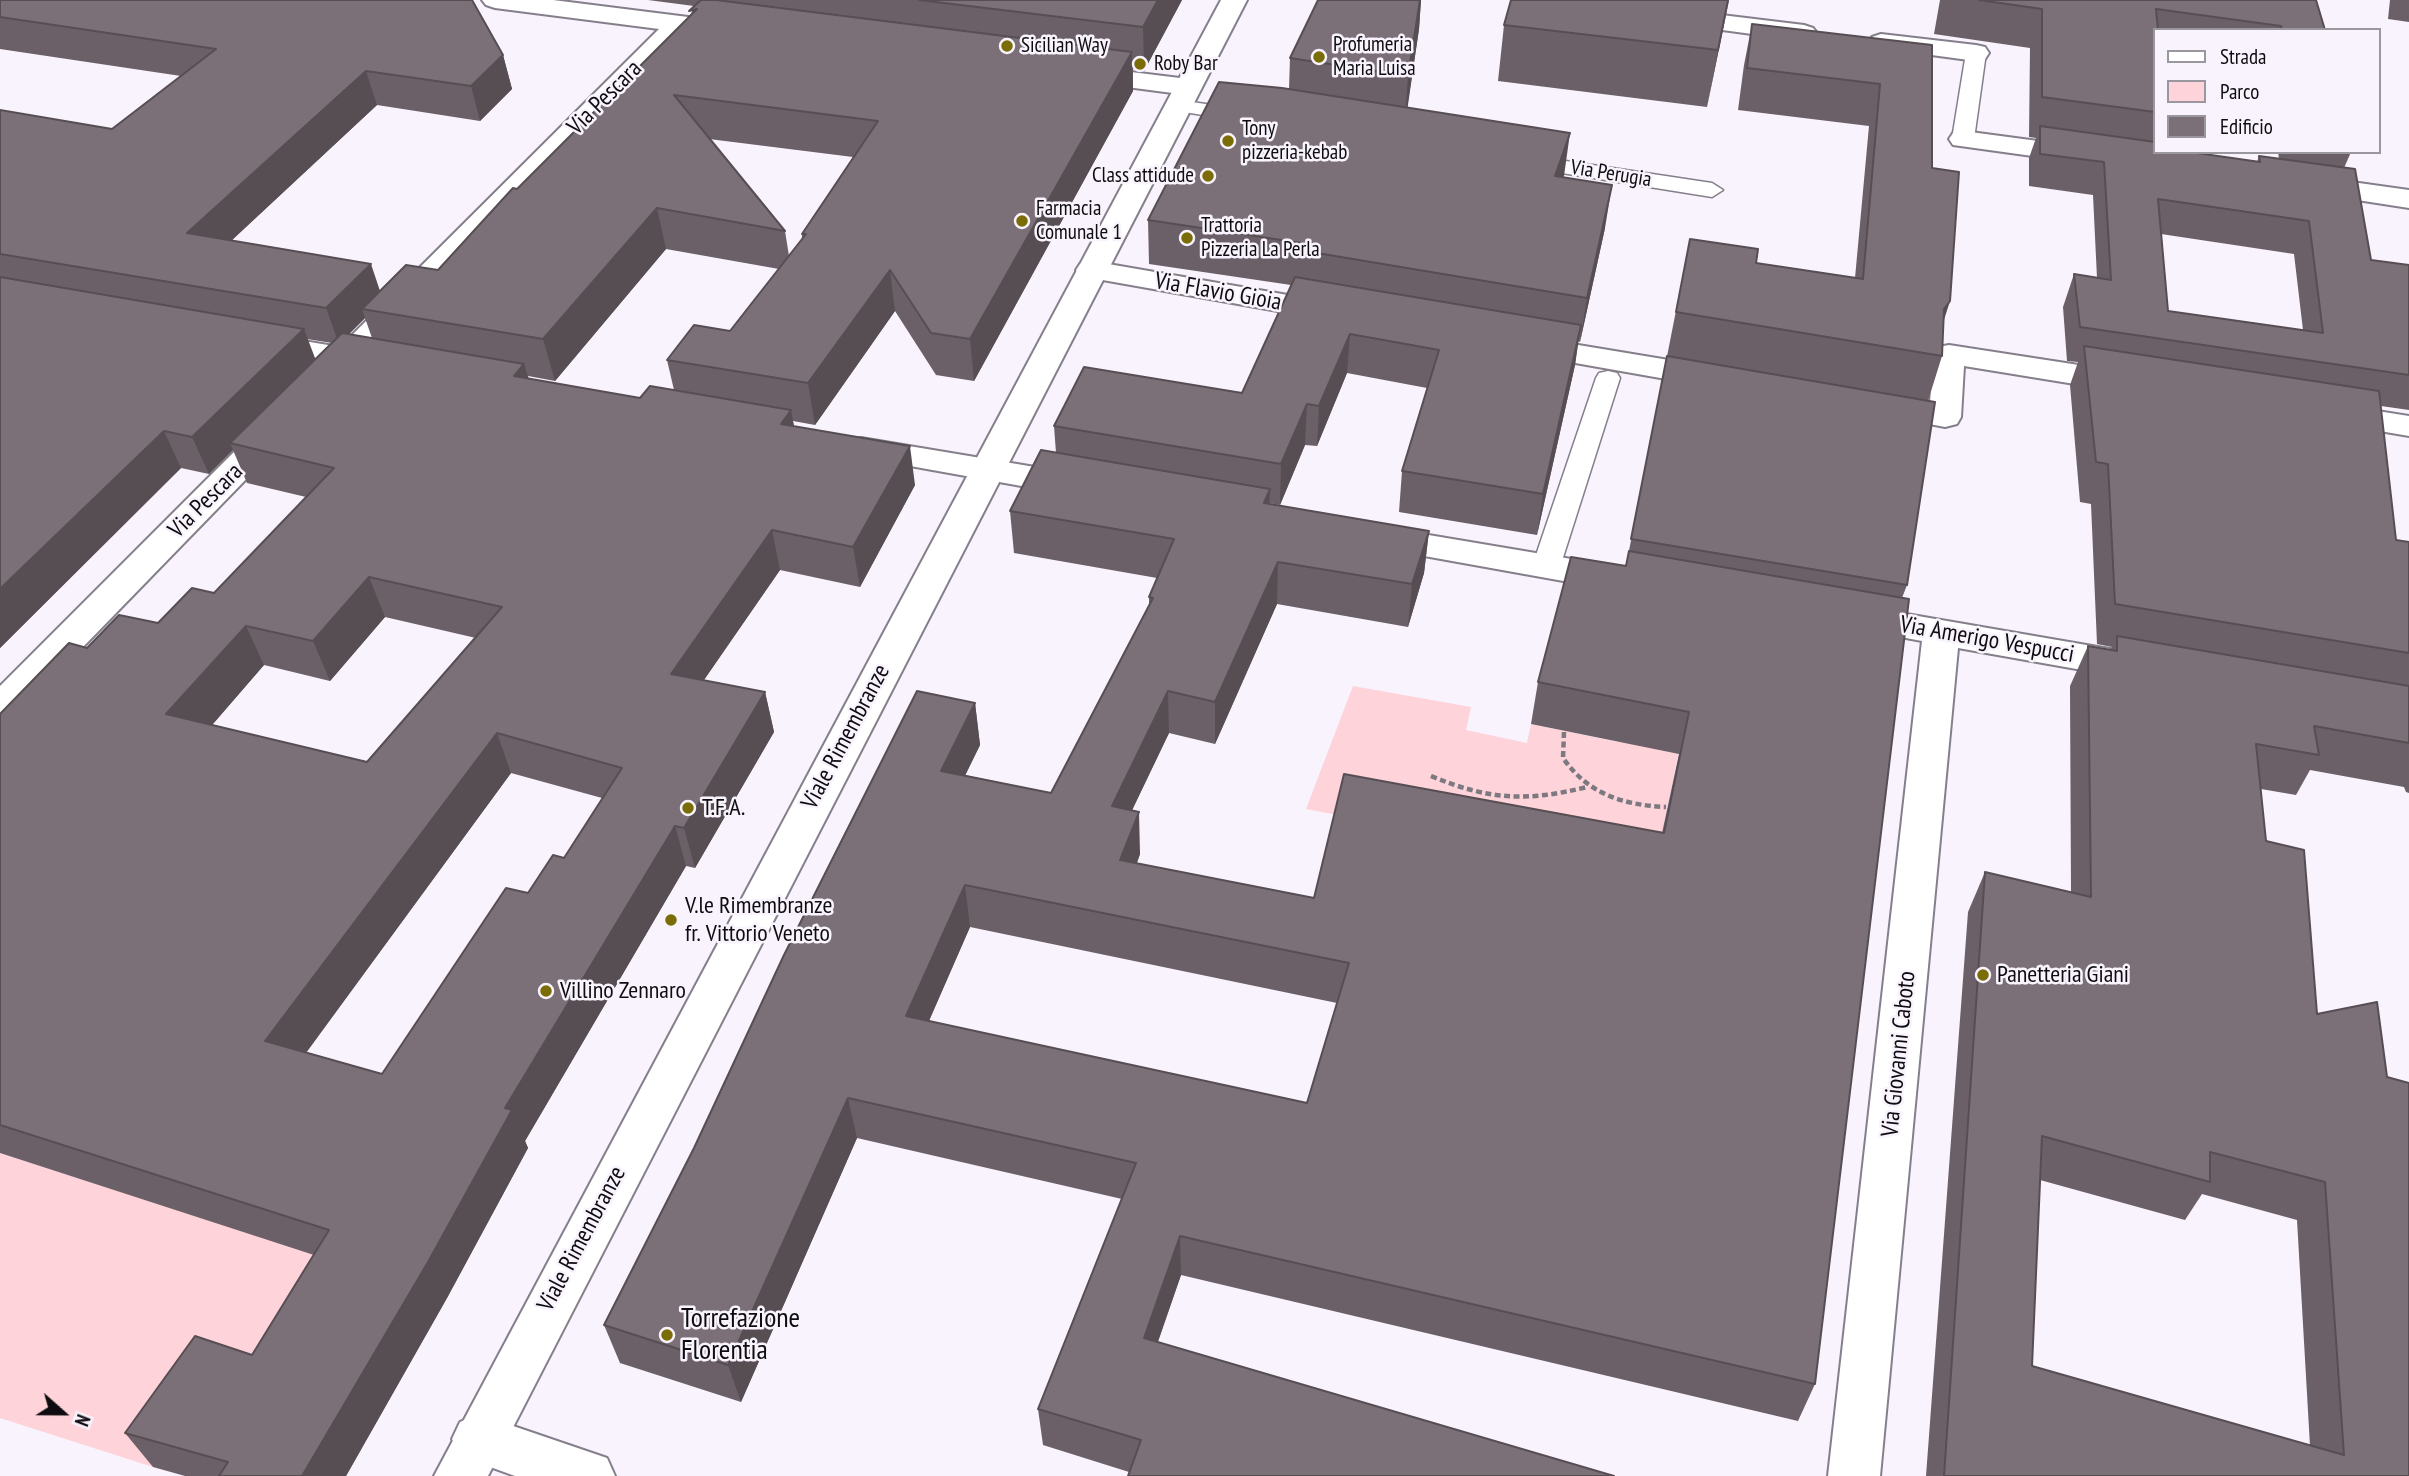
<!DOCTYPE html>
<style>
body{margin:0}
#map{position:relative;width:2409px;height:1476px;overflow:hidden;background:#f8f3fd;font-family:"PT Sans Narrow",sans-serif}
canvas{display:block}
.legend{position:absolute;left:2153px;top:28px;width:228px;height:126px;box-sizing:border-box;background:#f8f3fd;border:2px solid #9a979e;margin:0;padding:9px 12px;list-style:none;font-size:21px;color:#0e0c10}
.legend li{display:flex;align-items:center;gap:14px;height:35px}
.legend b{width:35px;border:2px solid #9a979e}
.north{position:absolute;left:28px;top:1378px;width:70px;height:70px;-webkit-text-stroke:5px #f8f3fd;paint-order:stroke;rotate:111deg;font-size:19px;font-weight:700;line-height:28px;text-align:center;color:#0e0c10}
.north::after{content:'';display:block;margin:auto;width:24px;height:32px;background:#0e0c10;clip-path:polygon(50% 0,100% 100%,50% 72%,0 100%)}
</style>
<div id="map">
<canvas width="2409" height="1476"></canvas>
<ul class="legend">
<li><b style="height:9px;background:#fff"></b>Strada</li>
<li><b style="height:19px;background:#fed3d9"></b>Parco</li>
<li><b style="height:19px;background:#7c7078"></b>Edificio</li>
</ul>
<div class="north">N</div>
</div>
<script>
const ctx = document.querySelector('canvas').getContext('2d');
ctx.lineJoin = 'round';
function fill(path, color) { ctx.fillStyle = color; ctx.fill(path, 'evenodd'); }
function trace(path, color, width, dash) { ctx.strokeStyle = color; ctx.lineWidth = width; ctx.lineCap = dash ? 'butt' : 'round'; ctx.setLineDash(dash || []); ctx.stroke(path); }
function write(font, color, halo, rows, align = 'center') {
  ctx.font = font + ' "PT Sans Narrow",sans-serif'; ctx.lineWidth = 5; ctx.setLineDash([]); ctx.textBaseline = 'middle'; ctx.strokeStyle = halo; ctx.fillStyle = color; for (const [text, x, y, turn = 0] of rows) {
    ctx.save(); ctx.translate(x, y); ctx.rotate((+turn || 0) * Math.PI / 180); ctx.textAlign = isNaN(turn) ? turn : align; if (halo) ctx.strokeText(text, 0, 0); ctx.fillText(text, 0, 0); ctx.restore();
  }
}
fill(new Path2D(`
 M1633,671L1680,748L1653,875L1306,809L1353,686L1471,707L1466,730L1527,743L1531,724L1618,742Z
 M0,1153L351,1266L277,1390L221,1372L153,1467L0,1418Z`), '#fed3d9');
const lane = new Path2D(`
 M1976,47L1986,53L1974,139L1963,145L1952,139L1966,53Z
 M1179,100L1245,110L1255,116L1245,122L1172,110L1169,106L1172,102Z
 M1526,155L1712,183L1723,190L1712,197L1518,166L1515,161Z
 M1608,371L1617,373L1620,378L1560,567L1556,573L1546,576L1536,573L1532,567L1596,378L1599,373Z`);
const street = new Path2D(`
 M482,0H553L696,18L705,21L709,26L705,31L684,32L370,353L385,356L390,363L385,370L374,372L354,369C343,380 336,384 321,380L316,373L323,364L250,350L245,343L250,336L261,334L340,347L659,29L495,8L486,5Z
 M1672,9L1804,25L1813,28L1817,33L1813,38L1804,41L1663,22L1659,17L1663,12Z
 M1881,34L1976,45L1985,47L1989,53L1985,59L1976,61L1872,47L1868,42L1872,37Z
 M1082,66L1188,79L1197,81L1201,87L1197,93L1188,95L1073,80L1069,74L1073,68Z
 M1963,131L2083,147L2093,149L2097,155L2093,161L2083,163L1953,145L1949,139L1953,133Z
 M2309,176L2409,190V208L2299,191L2295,185L2299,179Z
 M1091,261L1334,303L1345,305L1349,312L1345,319L1334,321L1080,276L1076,270L1080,264Z
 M1524,336L1717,368L1728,371L1733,378L1728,385L1717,388L1513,352L1508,345L1513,338Z
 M1949,345L2124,372L2135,375L2140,382L2135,389L2124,392L1964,366L1961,417L1957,424L1945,427L1872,413L1867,406L1872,399L1883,396L1930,404L1933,354L1938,347Z
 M2333,404L2409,416V436L2321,421L2317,414L2321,407Z
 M277,418L289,421L293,428L289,435L13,719L0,722V686L265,421Z
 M861,438L1077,474L1089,477L1094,485L1089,493L1077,496L849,455L844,448L849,441Z
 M1375,526L1619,567L1632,571L1637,579L1632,587L1619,591L1363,545L1358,537L1363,529Z
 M1854,605L2133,653L2146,657L2152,666L2146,675L2133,679L1958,648L1880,1476H1828L1922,641L1841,626L1836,617L1841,608Z
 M478,1414L607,1458L615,1476H515L460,1456L452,1439L460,1422Z`);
const secondary = new Path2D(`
 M1221,0H1247L488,1476H434Z`);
trace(lane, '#857f8b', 3);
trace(street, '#857f8b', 4);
trace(secondary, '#857f8b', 4);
trace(new Path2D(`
 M1564,732L1563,758C1588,794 1623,805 1666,807
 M1431,776C1489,800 1526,802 1587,787`), '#7c7980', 4.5, [6, 3.5]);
fill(lane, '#fff');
fill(street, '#fff');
fill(secondary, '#fff');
fill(new Path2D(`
 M0,0L503,55L512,89L480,121L377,105L232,240L380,290L438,270L517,189L690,17L694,6L648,0H1182L1144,71L1133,69V91L974,381L936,375L895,311L815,425L793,421L794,426L915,485L860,587L780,570L704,680L765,692L774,732L695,868L686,866L525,1141L528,1148L447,1298L346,1476H185L153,1467L125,1433L252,1355L314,1255L0,1153V714L87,648L158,623L214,593L306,497L247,483L233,450L209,474L181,468L0,648V110L112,129L181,76L0,49ZM709,139L853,157L802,234V239L789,256L785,231ZM666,249L779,269L730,331L667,360L674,390L640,398L529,379L528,376L555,381ZM365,318L372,338L349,334ZM307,339L332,343L315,359ZM385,617L476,638L367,762L212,725L264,665L330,681ZM511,773L602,798L564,858L528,893L382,1074L306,1052Z
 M1318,0H1421L1419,29L1407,108L1563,177L1605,228L1580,342L1578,341L1575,365L1537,535L1399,512L1402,471L1427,388L1347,373L1317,446L1305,445L1280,505L1269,503V504L1429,531L1424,573L1408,627L1277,604L1215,744L1169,733L1132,810L1140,854L1137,863L1314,898L1662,833L1679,754L1531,724L1538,682L1626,566L1690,239L1756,263L1855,278L1869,126L1738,110L1744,65L1752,24L1932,45V168L1943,323L1942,356L1928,401L1907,585L1902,598L1815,1384L1798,1421L1181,1275L1158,1342L1614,1476L1129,1472L1043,1445L1038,1409L1122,1199L857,1138L741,1402L620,1363L604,1325L975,703L980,745L965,775L1051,793L1149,605V597L1157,578L1014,553L1010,511L1056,453L1054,426L1242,393L1291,285L1149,264L1148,220L1289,89L1290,58ZM970,927L1337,1003L1307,1103L929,1021Z
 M1511,0H1729L1707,107L1498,81L1504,25Z
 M1940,0H2316L2325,30H2155V135L2153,142L2155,152L2257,162L2259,156L2279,159L2278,152H2351L2344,168L2371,260L2409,265V410L2381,406L2396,540L2409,542V793L2406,792L2404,787L2310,770L2296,795L2261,789L2266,841L2317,1014L2409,1476H1926L1968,912L1985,872L2071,892L2070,686L2088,646L2110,650L2112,647L2097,644L2091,504L2080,502L2070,385L2078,362L2067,361L2063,307L2074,274L2097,278L2093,195L2029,186V158L2036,138L2029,137L2030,48L1934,34ZM2161,234L2294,254L2303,330L2168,311ZM2040,1180L2185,1220L2202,1194L2297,1220L2310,1446L2032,1366Z
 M2390,0H2409V22L2388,19Z`), '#6b6067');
fill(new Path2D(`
 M1158,0H1182L1144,71L1143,27Z
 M1420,0H1421L1419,29L1404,132L1408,76Z
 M1729,0L1707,107L1718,50Z
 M1132,52L1133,91L974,381L970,339Z
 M503,55L512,89L480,121L471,86Z
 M366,71L377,105L202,268L187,233Z
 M1570,133L1564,176L1549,219L1555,176Z
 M1612,185L1605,228L1580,342L1587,298Z
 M657,208L666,249L555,381L543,339Z
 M371,264L383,300L362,309L365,318L339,344L326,308Z
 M890,270L895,311L815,425L808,383Z
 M1950,301L1936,345L1944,309Z
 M1581,325L1575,365L1537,535L1543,494Z
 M304,329L318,366L230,443L233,450L209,474L192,437Z
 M1350,334L1347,373L1317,446L1319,406Z
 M524,364L536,403L514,376Z
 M1307,404L1305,445L1280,505L1281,464Z
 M791,410L798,449L781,424Z
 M164,431L181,468L0,648V589Z
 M910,446L915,485L860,587L853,547Z
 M1270,489L1268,531L1264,503Z
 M772,530L780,570L681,713L671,674Z
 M1429,531L1424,573L1408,627L1412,584Z
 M1278,562L1277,604L1215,744V702Z
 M369,577L385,617L330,681L313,641Z
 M246,626L264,665L187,754L166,714Z
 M1168,691L1169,733L1114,848L1112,806Z
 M765,692L774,732L695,868L684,828Z
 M975,703L980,745L947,813L941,771Z
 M497,733L511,773L287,1079L265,1041Z
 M1139,812L1140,854L1122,901L1120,860Z
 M675,826L686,866L525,1141L528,1148L447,1298L346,1476H302L505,1108Z
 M965,885L970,927L913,1057L906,1016Z
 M848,1098L857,1138L741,1402L728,1365Z
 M1180,1236L1181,1275L1146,1375L1144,1338Z`), '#574e54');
const building = new Path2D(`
 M0,0H472L503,55L471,86L366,71L187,233L371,264L326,308L0,254V110L112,129L216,49L0,17Z
 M701,0H716L1132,52L970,339L931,333L890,270L808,383L667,360L694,325L730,331L806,234H802L878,121L674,95L785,231L657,208L543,339L362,309L406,265L438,270L513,188L517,189L697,9L689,11Z
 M919,0H1158L1143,27Z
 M1318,0H1420L1408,76L1290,58Z
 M1511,0H1728L1718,50L1504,25Z
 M1979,0H2316L2325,30H2282L2281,26L2156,9L2158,30H2155V112L2042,97V9Z
 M1752,24L1932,45V168L1959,172L1950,301L1944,309L1942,356L1676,312L1690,239L1758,249L1756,263L1863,279L1880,84L1747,68Z
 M1219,82L1282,88L1570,133L1555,176L1612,185L1587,298L1305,251L1308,244L1148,220Z
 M2040,126L2155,142V152H2190L2260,162L2259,156L2355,169L2371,260L2409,265V375L2080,327L2074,274L2111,280L2104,162L2040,154ZM2158,199L2309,221L2323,333L2168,311Z
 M0,277L304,329L192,437L164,431L0,589Z
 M1295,277L1581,325L1543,494L1402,471L1439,350L1350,334L1319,406L1307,404L1281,464L1054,426L1084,367L1242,393Z
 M342,333L524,364L514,376L640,398L650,386L791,410L781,424L910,446L853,547L772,530L671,674L765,692L684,828L675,826L505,1108L512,1110L428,1262L302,1476H219L228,1462L125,1433L195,1336L252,1355L329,1230L0,1125V714L69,643L87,648L119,615L158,623L192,588L214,593L334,468L230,443ZM369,577L502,607L367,762L166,714L246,626L313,641ZM497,733L622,768L564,858L553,855L528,893L506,888L382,1074L265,1041Z
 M2084,346L2379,391L2396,540L2409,542V653L2115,604L2108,464L2096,462Z
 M1667,356L1935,402L1907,585L1631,539Z
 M1041,450L1270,489L1264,503L1429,531L1412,584L1278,562L1215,702L1168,691L1112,806L1139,812L1120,860L1314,898L1344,774L1664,833L1689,712L1538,682L1571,557L1626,566L1629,551L1909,599L1815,1384L1180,1236L1144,1338L1614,1476H1128L1141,1440L1038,1409L1136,1163L848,1098L728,1365L604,1325L694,1148L784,955L917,691L975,703L941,771L1051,793L1153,598L1149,597L1174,539L1010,511ZM965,885L1349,963L1307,1103L906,1016Z
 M2117,636L2409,686V743L2314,726L2319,755L2256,744L2266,841L2304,850L2317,1014L2377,1002L2387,1077L2409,1083V1476H1944L1985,872L2091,897L2088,646L2117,651ZM2042,1136L2210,1182V1152L2325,1182L2344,1455L2032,1366Z`);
fill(building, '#7c7078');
trace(building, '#574e54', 2);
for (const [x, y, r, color] of [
 [1007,46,7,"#7a6d08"],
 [1319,57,7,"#7a6d08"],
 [1140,64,7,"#7a6d08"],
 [1228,141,7,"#7a6d08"],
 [1208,176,7,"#7a6d08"],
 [1022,221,7,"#7a6d08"],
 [1187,238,7,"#7a6d08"],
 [688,808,7,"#7a6d08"],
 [671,920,7,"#7a6d08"],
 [1983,975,7,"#7a6d08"],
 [546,991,7,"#7a6d08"],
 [667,1335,7,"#7a6d08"]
]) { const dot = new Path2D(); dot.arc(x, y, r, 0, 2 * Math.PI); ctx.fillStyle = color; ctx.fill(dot); trace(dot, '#f8f3fd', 2.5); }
write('21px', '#0e0c10', '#f8f3fd', [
 ["Profumeria",1333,45],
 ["Maria Luisa",1333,69],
 ["Sicilian Way",1021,46],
 ["Roby Bar",1154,64],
 ["Tony",1242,129],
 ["pizzeria-kebab",1242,153],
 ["Class attidude",1194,176,"right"],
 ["Farmacia",1036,209],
 ["Comunale 1",1036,233],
 ["Trattoria",1201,226],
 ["Pizzeria La Perla",1201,250]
], 'left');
write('21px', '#0e0c10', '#f8f3fd', [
 ["Via Perugia",1611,174,9]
]);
write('24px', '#0e0c10', '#f8f3fd', [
 ["Via Pescara",605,98,-45],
 ["Via Flavio Gioia",1218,292,10],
 ["Via Pescara",206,501,-45],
 ["Via Amerigo Vespucci",1987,640,10],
 ["Viale Rimembranze",846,737,-62],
 ["Via Giovanni Caboto",1899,1054,-84],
 ["Viale Rimembranze",582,1239,-62]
]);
write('24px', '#0e0c10', '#f8f3fd', [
 ["T.F.A.",702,808],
 ["V.le Rimembranze",685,906],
 ["fr. Vittorio Veneto",685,934],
 ["Panetteria Giani",1997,975],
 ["Villino Zennaro",560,991]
], 'left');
write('28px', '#0e0c10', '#f8f3fd', [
 ["Torrefazione",681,1319],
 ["Florentia",681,1351]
], 'left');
</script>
